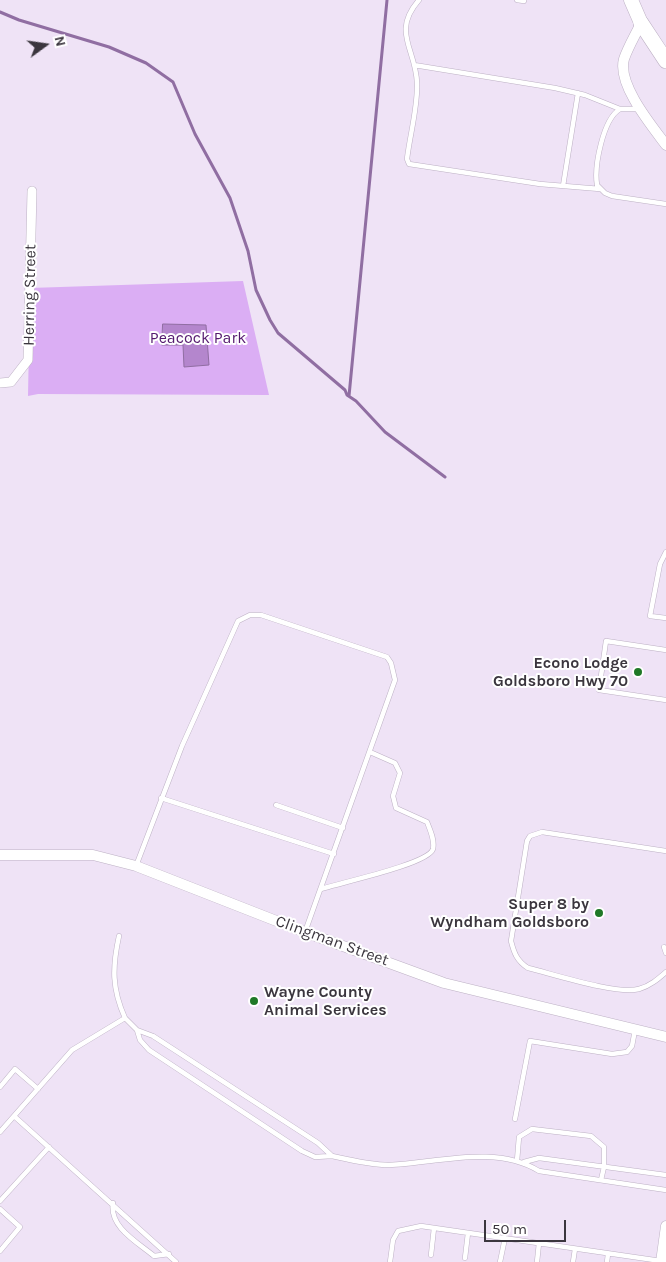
<!DOCTYPE html>
<style>
body{margin:0}
#map{position:relative;width:666px;height:1262px;overflow:hidden;background:#efe3f6;font-family:Karla,sans-serif}
canvas{display:block}
.north{position:absolute;left:20px;top:20px;width:50px;height:50px;-webkit-text-stroke:4px #fff;paint-order:stroke;rotate:76deg;font-size:14px;font-weight:700;line-height:20px;text-align:center;color:#3b363e}
.north::after{content:'';display:block;margin:auto;width:18px;height:22px;background:#3b363e;clip-path:polygon(50% 0,100% 100%,50% 72%,0 100%)}
.scale{position:absolute;left:484px;top:1220px;width:82px;height:22px;box-sizing:border-box;border:2px solid #3b363e;border-top:0;padding-left:6px;font-size:15px;line-height:18px;white-space:nowrap;color:#3b363e;-webkit-text-stroke:4px #fff;paint-order:stroke}
</style>
<div id="map">
<canvas width="666" height="1262"></canvas>
<div class="north">N</div>
<div class="scale">50 m</div>
</div>
<script>
const ctx = document.querySelector('canvas').getContext('2d');
ctx.lineJoin = 'round';
function fill(path, color) { ctx.fillStyle = color; ctx.fill(path, 'evenodd'); }
function trace(path, color, width, dash) { ctx.strokeStyle = color; ctx.lineWidth = width; ctx.lineCap = dash ? 'butt' : 'round'; ctx.setLineDash(dash || []); ctx.stroke(path); }
function write(font, color, halo, rows, align = 'center') {
  ctx.font = font + ' Karla,sans-serif'; ctx.lineWidth = 4; ctx.setLineDash([]); ctx.textBaseline = 'middle'; ctx.strokeStyle = halo; ctx.fillStyle = color; for (const [text, x, y, turn = 0] of rows) {
    ctx.save(); ctx.translate(x, y); ctx.rotate((+turn || 0) * Math.PI / 180); ctx.textAlign = isNaN(turn) ? turn : align; if (halo) ctx.strokeText(text, 0, 0); ctx.fillText(text, 0, 0); ctx.restore();
  }
}
fill(new Path2D(`
 M243,281L269,395L38,394L28,396L30,288Z`), '#dbaef4');
const water = new Path2D(`
 M163,324L206,325L209,365L184,367L183,345H162Z`);
fill(water, '#b486cd');
trace(water, '#906ea2', 1);
trace(new Path2D(`
 M0,12L19,20L109,47L146,63L173,82L195,134L230,198L248,251L256,290L270,320L278,333L345,390L347,395L356,401L385,432L445,477
 M349,396L387,0`), '#906ea2', 3);
const service = new Path2D(`
 M419,0C391,32 416,49 417,83C418,107 410,134 407,159L409,164L540,184L600,189
 M517,0L524,1
 M414,65L555,88L585,95L620,109
 M639,109H620C603,119 594,166 597,185L605,193L612,196L666,204
 M563,186L578,93
 M666,552L660,564L650,616L666,618
 M666,650L606,641L599,690L666,700
 M161,798L334,854
 M276,805L343,828
 M666,851L542,832L530,836L527,841L511,941C514,953 517,961 528,968C553,974 617,995 639,989C650,986 658,979 666,972
 M136,866L182,746L238,621L250,615H261L387,657L391,663L395,680L305,932
 M321,889C339,883 429,864 433,849C435,840 430,830 427,822L396,808L393,796L400,773L395,763L370,752
 M664,947L666,953
 M125,1018L137,1030L153,1036L318,1143L332,1156L315,1157L302,1151L149,1050L140,1040L137,1030
 M0,1087L15,1069L38,1089
 M14,1116L176,1262
 M515,1119L530,1041L612,1054L627,1052L632,1046L635,1030
 M0,1132L72,1050L125,1018C112,989 112,968 119,936
 M332,1156C350,1160 370,1165 389,1165C438,1163 495,1144 539,1171L666,1190
 M517,1161L519,1137L532,1129L591,1136L604,1147V1167L601,1180
 M524,1162L539,1158L666,1175
 M0,1201L49,1147
 M113,1203C109,1227 137,1242 154,1256L169,1254
 M0,1209L20,1227L0,1251
 M431,1255L434,1228
 M465,1258L468,1233
 M390,1262L393,1240L398,1231L421,1226L661,1261
 M500,1262L505,1238
 M537,1262L539,1243
 M573,1262L575,1249
 M607,1262L608,1254`);
const minor = new Path2D(`
 M0,383L11,382L28,360L32,191`);
const tertiary = new Path2D(`
 M641,23C636,34 628,47 624,59C617,84 651,125 666,145
 M0,855H93L136,866L302,931L444,983L666,1037
 M661,1262L666,1226`);
const primary = new Path2D(`
 M631,0L641,23`);
const motorway = new Path2D(`
 M641,23L666,61`);
trace(service, '#bdb1c4', 5.5);
trace(minor, '#bdb1c4', 10);
trace(tertiary, '#bdb1c4', 11);
trace(primary, '#bdb1c4', 15);
trace(motorway, '#bdb1c4', 16);
trace(service, '#fff', 4.5);
trace(minor, '#fff', 9);
trace(tertiary, '#fff', 10);
trace(primary, '#fff', 14);
trace(motorway, '#fff', 15);
for (const [x, y, r, color] of [
 [638,672,5,"#1f7827"],
 [599,913,5,"#1f7827"],
 [254,1001,5,"#1f7827"]
]) { const dot = new Path2D(); dot.arc(x, y, r, 0, 2 * Math.PI); ctx.fillStyle = color; ctx.fill(dot); trace(dot, '#fff', 2); }
write('16px', '#3b363e', '#fff', [
 ["Herring Street",30,295,-89],
 ["Clingman Street",332,941,20]
]);
write('16px', '#54196e', '#fff', [
 ["Peacock Park",198,338]
]);
write('bold 16px', '#3b363e', '#fff', [
 ["Econo Lodge",628,663],
 ["Goldsboro Hwy 70",628,681],
 ["Super 8 by",589,904],
 ["Wyndham Goldsboro",589,922],
 ["Wayne County",264,992,"left"],
 ["Animal Services",264,1010,"left"]
], 'right');
</script>
